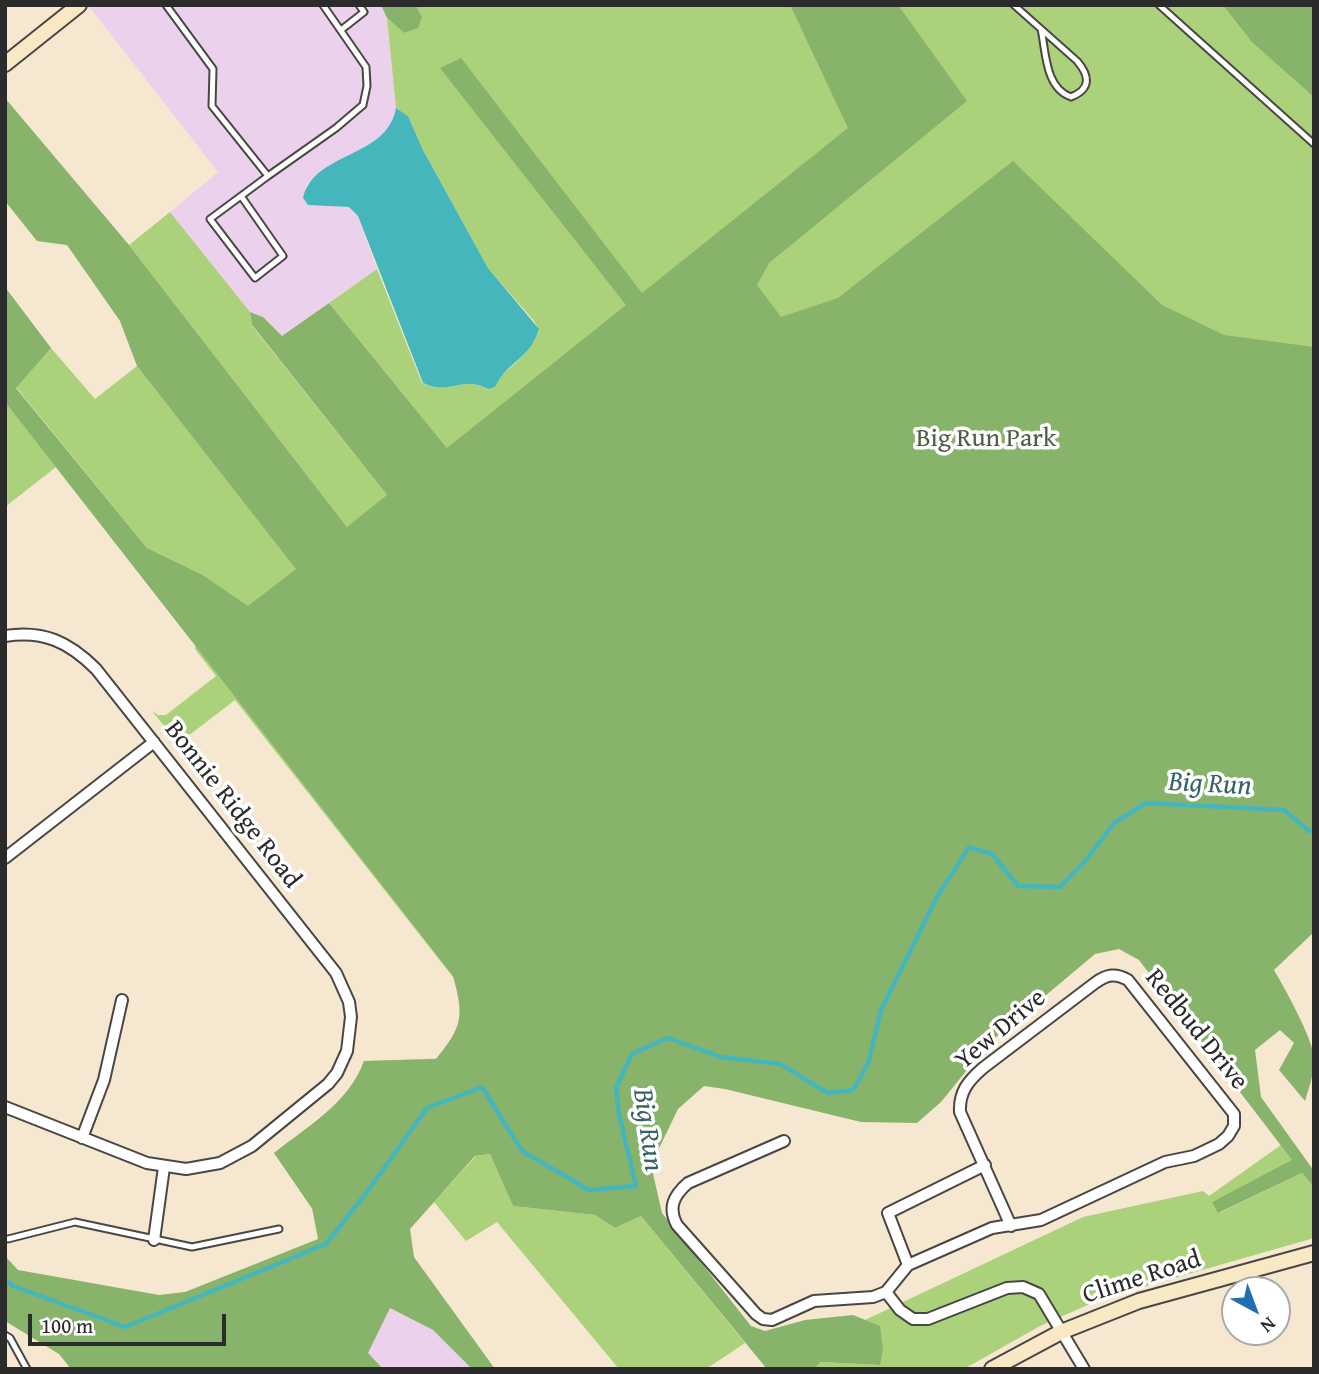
<!DOCTYPE html>
<style>
body{margin:0}
#map{position:relative;width:1319px;height:1374px;overflow:hidden;background:#f5e7d0;font-family:"Gentium Book Plus",serif}
canvas{display:block}
.frame{position:absolute;inset:0;border:7px solid #2b2b2b;pointer-events:none}
.north{position:absolute;left:1221px;top:1276px;width:70px;height:70px;box-sizing:border-box;background:#fff;border:2px solid #aaa;border-radius:50%;rotate:139deg;font-size:19px;font-weight:700;line-height:28px;text-align:center;color:#2b2b2b}
.north::after{content:'';display:block;margin:auto;width:24px;height:32px;background:#1f6fb2;clip-path:polygon(50% 0,100% 100%,50% 72%,0 100%)}
.scale{position:absolute;left:28px;top:1314px;width:198px;height:32px;box-sizing:border-box;border:4px solid #2b2b2b;border-top:0;padding-left:9px;font-size:21px;line-height:24px;white-space:nowrap;color:#2b2b2b;-webkit-text-stroke:5px #fff;paint-order:stroke}
</style>
<div id="map">
<canvas width="1319" height="1374"></canvas>
<div class="frame"></div>
<div class="north">N</div>
<div class="scale">100 m</div>
</div>
<script>
const ctx = document.querySelector('canvas').getContext('2d');
ctx.lineJoin = 'round';
function fill(path, color) { ctx.fillStyle = color; ctx.fill(path, 'evenodd'); }
function trace(path, color, width, dash) { ctx.strokeStyle = color; ctx.lineWidth = width; ctx.lineCap = dash ? 'butt' : 'round'; ctx.setLineDash(dash || []); ctx.stroke(path); }
function write(font, color, halo, rows, align = 'center') {
  ctx.font = font + ' "Gentium Book Plus",serif'; ctx.lineWidth = 7; ctx.setLineDash([]); ctx.textBaseline = 'middle'; ctx.strokeStyle = halo; ctx.fillStyle = color; for (const [text, x, y, turn = 0] of rows) {
    ctx.save(); ctx.translate(x, y); ctx.rotate((+turn || 0) * Math.PI / 180); ctx.textAlign = isNaN(turn) ? turn : align; if (halo) ctx.strokeText(text, 0, 0); ctx.fillText(text, 0, 0); ctx.restore();
  }
}
fill(new Path2D(`
 M88,5H381L387,18L396,108L394,120L379,140L332,164L307,184L303,198L308,205L349,207L358,216L377,269L282,336L263,317L250,312L170,212L218,172Z
 M389,1308L433,1330L472,1369H383L367,1353Z`), '#ebd1eb');
fill(new Path2D(`
 M416,5H790L849,128L888,5H1314V861L993,768L427,1133L345,1257L274,1153C307,1127 349,1103 364,1061L515,1056L235,700L188,736L183,743L186,753L152,711L158,715H166L216,676L195,649L201,574L147,548L16,387L51,348L95,399L137,366L296,568L347,527L129,245L170,212L250,312L252,326L387,495L447,448L329,303L377,269L422,383C448,396 463,375 488,389C506,368 531,356 539,330L534,321L488,268L423,150L408,116L396,108L387,18L404,33L422,17Z
 M5,402L56,467L5,507Z
 M1281,1145L1293,1161L1212,1202L1219,1213L1302,1173L1314,1187V1238L1101,1299L1040,1326L964,1369H814L821,1362L880,1365V1327L865,1320L1083,1217L1203,1191L1209,1196Z
 M490,1154L513,1206L595,1215L615,1228L641,1216L745,1343L706,1369H619L497,1222L466,1241L434,1202L476,1156Z`), '#abd17b');
fill(new Path2D(`
 M381,5H416L422,17L418,28L404,33L387,18Z
 M790,5H898L967,101L769,263L757,285L781,317L838,298L1013,161L1162,305L1224,335L1314,347V932L1274,970C1285,989 1312,1037 1314,1057C1315,1072 1309,1087 1305,1101L1279,1070L1294,1043L1280,1030L1255,1050L1261,1097L1314,1171V1187L1302,1173L1218,1213L1212,1202L1292,1160L1139,960L1119,949L1095,954L989,1043L941,1102L917,1123L861,1122L725,1089L704,1086L678,1109L651,1165L662,1213L751,1326L765,1331L805,1320L853,1315L880,1326L883,1350L880,1365L821,1362L814,1369H767L641,1216L615,1228L595,1215L513,1206L490,1154L475,1156L410,1229L414,1257L495,1369H472L433,1330L390,1308L368,1353L383,1369H71L59,1354L5,1321V1256L18,1270L159,1295L185,1292L318,1239L312,1208L274,1153C307,1127 349,1103 364,1061L436,1059C463,1026 464,1016 453,976L5,402V287L51,348L16,388L147,548L201,574L248,606L296,569L137,366L120,321L67,245L37,241L5,201V98L129,245L347,527L387,495L252,325L250,312L263,317L282,336L329,303L447,448L626,305L440,68L461,58L642,293L848,128Z
 M1223,5H1314V97L1252,42Z`), '#88b36b');
fill(new Path2D(`
 M396,108L408,116L423,150L488,268L539,329C530,360 507,361 495,387L488,389C463,375 448,396 423,383L358,216L349,207L308,205L303,198C314,151 387,159 396,108Z`), '#46b6bd');
trace(new Path2D(`
 M5,1279L13,1286L125,1327L326,1244L370,1188L427,1108L482,1087L522,1151L589,1190L636,1186L619,1114L616,1088L632,1054L668,1038L721,1057L780,1064L828,1093L853,1090L868,1064L881,1010L937,897L969,847L992,854L1018,886L1060,887L1087,859L1114,823L1146,803L1284,810L1309,831L1314,830`), '#46b6bd', 4.5);
const lane = new Path2D(`
 M166,5L213,69L212,106L268,176L336,128L363,105L367,86L366,67L323,5
 M1014,5L1077,61C1090,76 1091,89 1071,97C1045,88 1046,52 1041,29
 M1159,5L1314,144
 M341,30L364,12L359,5
 M241,196L283,256L255,278L210,219L268,176
 M8,1239L75,1222L192,1247L279,1229
 M5,1335L10,1338L27,1369`);
const street = new Path2D(`
 M5,636C44,630 69,642 96,669L336,973L349,1002L351,1017L347,1051L337,1073L328,1084L252,1146L220,1163L186,1169L147,1163L5,1107
 M5,858L154,742
 M82,1138L104,1080L122,1000
 M784,1141L688,1183C673,1196 668,1208 677,1225L756,1314L763,1319L772,1320L814,1301L873,1297L886,1292L908,1265L992,1228L1041,1220L1165,1162L1194,1156L1219,1144L1228,1136L1234,1126V1114L1128,980C1116,973 1107,974 1095,983L983,1068C968,1081 959,1092 960,1112L1011,1226
 M154,1240L164,1167
 M908,1265L888,1213L985,1165
 M886,1292L900,1310L913,1319H928L1007,1288L1023,1287L1039,1294L1084,1369`);
const secondary = new Path2D(`
 M5,64L79,5
 M992,1369L1061,1332L1139,1301L1314,1253`);
trace(lane, '#494744', 9);
trace(street, '#494744', 14);
trace(secondary, '#494744', 18);
trace(lane, '#fff', 5);
trace(street, '#fff', 10);
trace(secondary, '#f8e8c3', 14);
write('26px', '#515d43', '#fff', [
 ["Big Run Park",986,439]
]);
write('26px', '#2b2b2b', '#fff', [
 ["Bonnie Ridge Road",232,805,52],
 ["Yew Drive",1001,1030,-40],
 ["Redbud Drive",1196,1030,51],
 ["Clime Road",1142,1278,-18]
]);
write('italic 28px', '#366365', '#fff', [
 ["Big Run",1210,785,3],
 ["Big Run",647,1130,82]
]);
</script>
